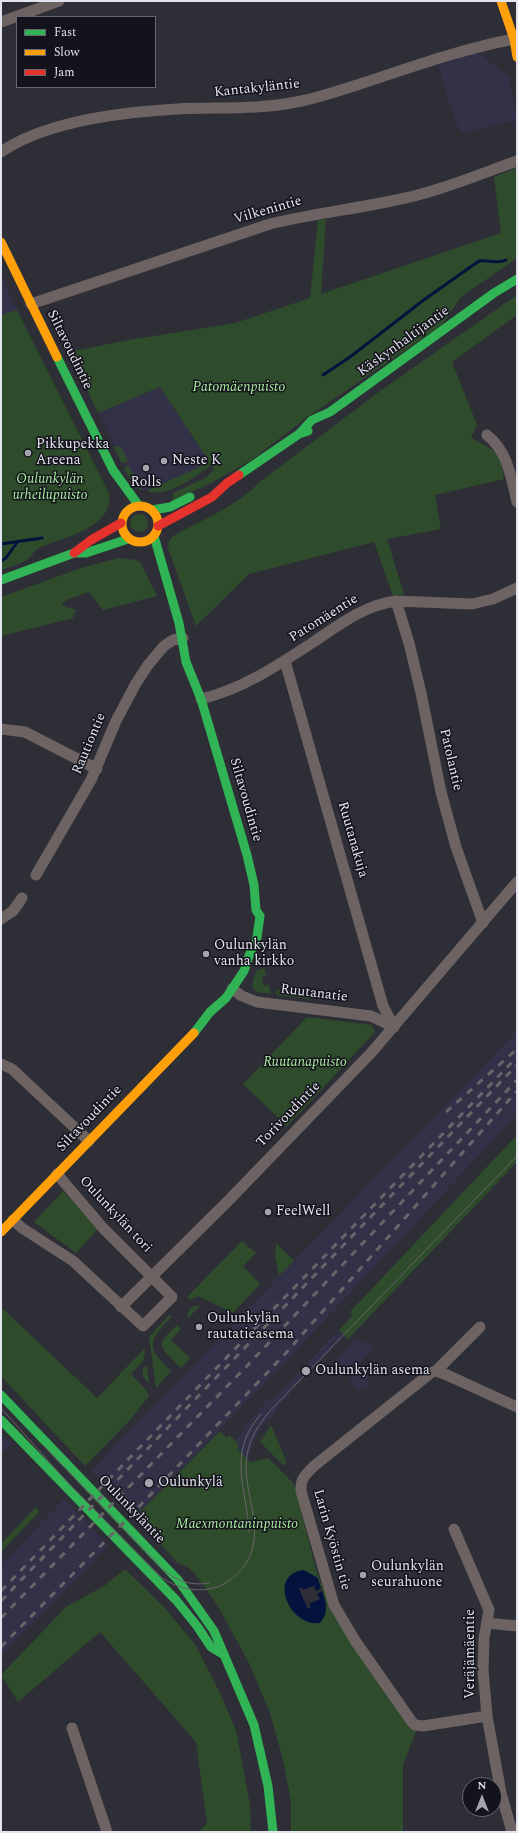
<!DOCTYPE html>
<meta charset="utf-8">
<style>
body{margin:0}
#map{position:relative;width:518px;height:1833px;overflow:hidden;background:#2e2e37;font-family:Spectral,serif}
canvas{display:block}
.frame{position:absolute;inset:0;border:2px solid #e4e4f0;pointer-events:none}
.legend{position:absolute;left:16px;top:16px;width:140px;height:72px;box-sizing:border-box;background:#14131b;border:1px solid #676770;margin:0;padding:5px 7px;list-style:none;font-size:12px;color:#e4e4f0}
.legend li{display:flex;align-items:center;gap:8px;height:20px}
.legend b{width:20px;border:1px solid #676770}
.north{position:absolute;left:462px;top:1777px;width:40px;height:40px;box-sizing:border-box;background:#14131b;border:1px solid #676770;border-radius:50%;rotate:0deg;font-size:11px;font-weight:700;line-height:16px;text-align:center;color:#e4e4f0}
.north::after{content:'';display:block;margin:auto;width:14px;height:18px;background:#a4a4af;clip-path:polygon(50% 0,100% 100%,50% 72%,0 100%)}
</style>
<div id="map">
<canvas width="518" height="1833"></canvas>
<div class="frame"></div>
<ul class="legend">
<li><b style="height:5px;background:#30b455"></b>Fast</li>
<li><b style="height:5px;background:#ff9f0a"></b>Slow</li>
<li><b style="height:5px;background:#e5322d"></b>Jam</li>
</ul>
<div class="north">N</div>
</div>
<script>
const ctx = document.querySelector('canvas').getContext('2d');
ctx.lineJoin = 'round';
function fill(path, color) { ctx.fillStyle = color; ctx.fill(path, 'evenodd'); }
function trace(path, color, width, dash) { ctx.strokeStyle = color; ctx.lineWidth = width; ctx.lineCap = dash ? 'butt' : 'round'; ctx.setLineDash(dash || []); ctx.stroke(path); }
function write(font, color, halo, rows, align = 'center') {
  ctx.font = font + ' Spectral,serif'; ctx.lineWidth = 3; ctx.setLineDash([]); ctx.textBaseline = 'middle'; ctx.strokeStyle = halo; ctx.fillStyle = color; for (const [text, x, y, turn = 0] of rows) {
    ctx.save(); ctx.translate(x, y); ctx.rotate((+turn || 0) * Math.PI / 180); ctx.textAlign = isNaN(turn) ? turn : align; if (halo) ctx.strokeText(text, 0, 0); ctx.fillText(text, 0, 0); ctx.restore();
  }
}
fill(new Path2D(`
 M475,53L482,55L509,77L517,120L461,133L453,115L438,65Z
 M1,274L17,310L1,315Z
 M160,387L208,460L202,466L166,483L146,491L140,490L134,484L98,413Z
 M517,1031V1115L293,1354L135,1517L91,1471Z
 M339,1330L345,1336L278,1406L280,1408L260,1429L251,1449L249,1458L250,1462H236L238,1443L235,1440L246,1428L245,1426L270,1397L272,1400Z
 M356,1338L362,1344L366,1340L374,1348L358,1365L370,1377L367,1380L370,1386L359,1392L337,1359Z
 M1,1434L11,1444L1,1455Z
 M64,1499L108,1545L93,1562L1,1655V1565Z`), '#323147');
fill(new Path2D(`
 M517,168V258L461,297L442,325L306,418L253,459L209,484L172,501L173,493L205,478L214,470L211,465C195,477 171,496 149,492L148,490L202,466L208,460L160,387L98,413L69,352L123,341L235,323L310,298L318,220L326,219L321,294L501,233L494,177Z
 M517,295V315L452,362L477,425L471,437C478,443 496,449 499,457C502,464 503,472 504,479L435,495L441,529L387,539L404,594L393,596L374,542L249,574L196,626L168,548L169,541L173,536C205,518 234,508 261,481L380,391Z
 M17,310L109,493C115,529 61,537 37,549C33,551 32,558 27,560C19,565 9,567 1,570V315Z
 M117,446L121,447L128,461L124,463L121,462L114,447Z
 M128,465L132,473L133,472L142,491C134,487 129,477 124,469Z
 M130 523a9 9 0 1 1 18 0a9 9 0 1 1-18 0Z
 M119,558L136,560L141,563L157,596L103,610L89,592L66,600L61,605L76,610L73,618L1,636V597L81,568Z
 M264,968L266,975L262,977L263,985L267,986L268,983L271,994L257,992C249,986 254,978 257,970Z
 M279,990L288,992L296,990L297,992L308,990L311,999L278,995L275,992Z
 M307,1017L372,1025L375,1032L287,1126L243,1084Z
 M517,1135V1162L348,1339L339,1330L353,1315L350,1312Z
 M63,1191L98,1229L76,1253L34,1222Z
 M242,1241L256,1253L243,1266L260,1284L233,1313L198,1296L191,1300L187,1297Z
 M276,1243L294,1261L279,1276L275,1256Z
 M193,1306H200L187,1319L189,1310Z
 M1,1307L97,1398L145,1348L144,1360L131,1374L147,1391L149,1396L130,1420L85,1466L1,1376Z
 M169,1315L172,1316C148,1342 145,1346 171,1371L156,1388L149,1337Z
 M177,1325L181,1329L171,1340L190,1358L181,1368L165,1352L161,1344L165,1337Z
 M147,1365L149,1384L143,1376V1369Z
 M271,1425L287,1463L283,1465L260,1442Z
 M220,1431L227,1438L229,1435L238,1443V1449L250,1462L268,1458L294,1484L317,1573L335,1618L409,1727L416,1731L403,1765V1832H291V1801L283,1760L270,1713L249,1663L219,1608L200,1580L188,1567L178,1563L135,1517Z
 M36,1507L39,1512L1,1552V1544Z
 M125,1569L164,1607L195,1644L219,1691L236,1730L250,1805L251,1832H199L207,1823L196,1742L100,1632L18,1702L1,1675L66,1607L104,1586Z`), '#2e4c2b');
fill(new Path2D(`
 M304,1570L318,1578C322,1594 333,1609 320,1623C289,1627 267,1574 304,1570Z`), '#04133e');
fill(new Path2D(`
 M314,1586L316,1591L321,1588L322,1591L317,1594L320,1599L309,1604L311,1607L308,1609L299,1589L302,1587L303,1590Z`), '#2e2e37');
trace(new Path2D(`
 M323,375L350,357L425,299L479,261C488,260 498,264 506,260
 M1,544L42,538
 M1,561L6,558L18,541`), '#04133e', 3);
trace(new Path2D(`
 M1,22L59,1
 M1,152C46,121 124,112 178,109C218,107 257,110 296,102C319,98 341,90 363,83C412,67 462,49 514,39
 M31,304L270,224C312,214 354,209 396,200C437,192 477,175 517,161
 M487,435C508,452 511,477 517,502
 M396,601L409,643L421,693L441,792L456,847L483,923
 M285,661L383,1006L394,1027
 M201,699C243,689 280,664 315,641C340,624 365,605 396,601L472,604L493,599L517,588
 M1,729L25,732L97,769
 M36,875L91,780L116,721L135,685L148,665L164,646L173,640L183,638
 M1,919L13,911L22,898
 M232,989L242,996L257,1002L371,1016L394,1027
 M1,1064L12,1069L89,1141
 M13,1220L22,1228L73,1261L143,1326L172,1297L103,1228L57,1174
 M121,1307L229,1200L371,1053L517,882
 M436,1371L480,1327
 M454,1529L489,1610L484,1638L483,1670L487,1716L501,1793L512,1832
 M487,1623L517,1626
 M487,1716L423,1726L415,1725L412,1722L356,1642L334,1605L301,1491C300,1479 306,1474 314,1466L432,1372L436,1371L447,1375L517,1407
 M72,1728L107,1832`), '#6c6362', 11);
trace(new Path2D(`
 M57,357L113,470L139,506
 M299,434L312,420L330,412L494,293L517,279
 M239,475L299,434L308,431
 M152,510L170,507L190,497
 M154,536L179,623L186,662L201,699L247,855L254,885L256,910L260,916L256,944L251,950L244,971L226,998L210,1012L194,1033
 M1,580L74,553H86L128,539
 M1,1395L178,1580L214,1631L254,1725L268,1786L273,1832
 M1,1420L176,1600L197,1626L211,1647L224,1655`), '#30b455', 9);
trace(new Path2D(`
 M501,1L514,39L517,57
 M1,242L57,357
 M122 524a18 18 0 1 1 36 0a18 18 0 1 1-36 0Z
 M1,1232L194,1033`), '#ff9f0a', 9);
trace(new Path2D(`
 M158,526L212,497L227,483L239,475
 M74,553L91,540L121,523`), '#e5322d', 9);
trace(new Path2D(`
 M1,1408L68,1483L162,1578C179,1589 197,1593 217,1587C228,1583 238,1575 245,1565C268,1530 241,1492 247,1455C250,1438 259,1424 269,1412L517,1156
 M44,1446L166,1572C179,1582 193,1586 209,1583
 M249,1532C247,1488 226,1453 261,1414`), '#686469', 1);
trace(new Path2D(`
 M446,1112L517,1049
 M1,1591L517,1057
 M1,1601L517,1065
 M1,1618L246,1367L517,1080
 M1,1647L132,1514L286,1353L517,1091`), '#686469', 3, [7, 7]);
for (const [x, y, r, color] of [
 [28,453,4,"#a4a4af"],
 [164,461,4,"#a4a4af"],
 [146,468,4,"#a4a4af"],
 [206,954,4,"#a4a4af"],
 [268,1212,4,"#a4a4af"],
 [199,1327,4,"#a4a4af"],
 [306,1371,5,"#a4a4af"],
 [149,1483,5,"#a4a4af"],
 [363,1575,4,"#a4a4af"]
]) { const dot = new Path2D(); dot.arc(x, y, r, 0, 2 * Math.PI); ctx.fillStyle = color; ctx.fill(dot); trace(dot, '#14131b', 1.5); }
write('14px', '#e4e4f0', '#14131b', [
 ["Kantakyläntie",257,89,-6],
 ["Vilkenintie",268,211,-16],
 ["Käskynhaltijantie",404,342,-36],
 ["Siltavoudintie",69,350,64],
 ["Patomäentie",324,619,-32],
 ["Rautiontie",90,744,-67],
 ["Patolantie",450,760,77],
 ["Siltavoudintie",245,800,74],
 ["Ruutanakuja",352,840,74],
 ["Ruutanatie",314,994,7],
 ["Torivoudintie",289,1115,-46],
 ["Siltavoudintie",90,1119,-46],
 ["Oulunkylän tori",115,1215,47],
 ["Oulunkyläntie",131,1510,46],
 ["Larin Kyöstin tie",331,1540,74],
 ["Veräjämäentie",471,1654,-90]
]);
write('italic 14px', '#a8ec9f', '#14131b', [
 ["Patomäenpuisto",239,388],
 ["Oulunkylän",50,480],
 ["urheilupuisto",50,496],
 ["Ruutanapuisto",305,1063],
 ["Maexmontaninpuisto",237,1525]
]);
write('14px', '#e4e4f0', '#14131b', [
 ["Pikkupekka",36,445],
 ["Areena",36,461],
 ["Neste K",172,461],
 ["Rolls",146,483,"center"],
 ["Oulunkylän",214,946],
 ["vanha kirkko",214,962],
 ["FeelWell",276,1212],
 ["Oulunkylän",207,1319],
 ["rautatieasema",207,1335],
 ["Oulunkylän asema",315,1371],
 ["Oulunkylä",158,1483],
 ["Oulunkylän",371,1567],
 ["seurahuone",371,1583]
], 'left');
</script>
